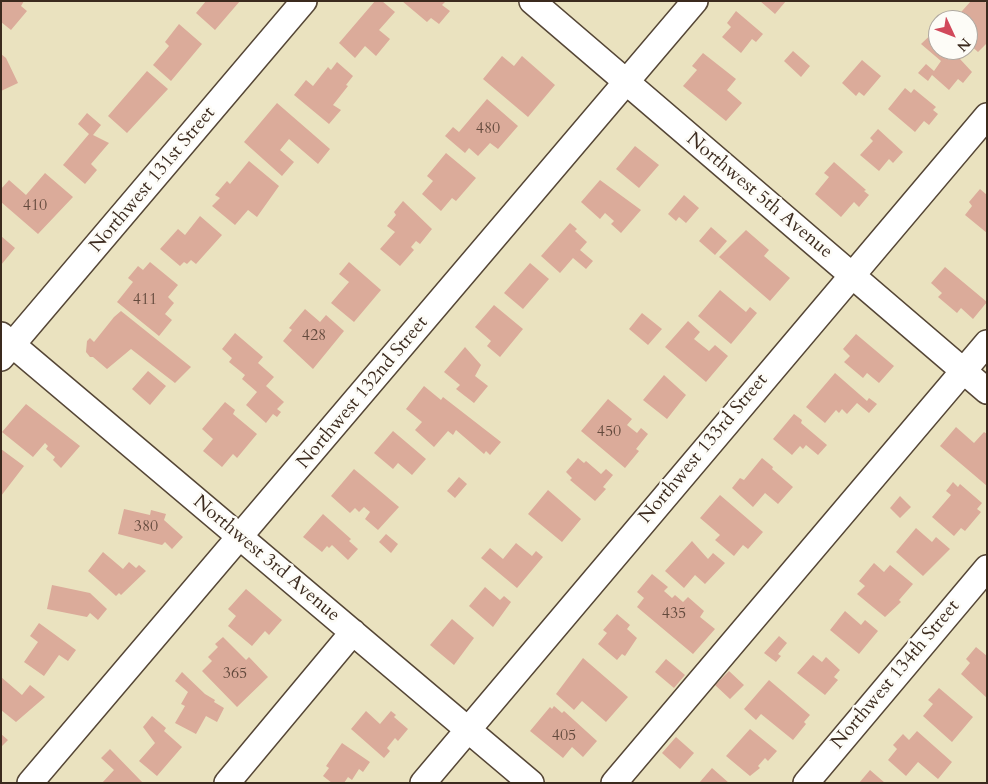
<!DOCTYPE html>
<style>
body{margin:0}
#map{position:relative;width:988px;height:784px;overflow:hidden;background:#eae2bf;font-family:Cardo,serif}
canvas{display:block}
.frame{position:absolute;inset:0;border:2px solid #3b2a1e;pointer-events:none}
.north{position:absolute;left:928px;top:10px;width:50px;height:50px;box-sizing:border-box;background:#fdfcf7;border:1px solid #afa8a0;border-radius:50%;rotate:133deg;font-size:14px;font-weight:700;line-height:20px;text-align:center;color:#3b2a1e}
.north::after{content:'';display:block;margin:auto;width:18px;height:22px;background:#d1495b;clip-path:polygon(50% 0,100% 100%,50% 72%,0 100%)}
</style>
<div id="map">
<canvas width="988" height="784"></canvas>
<div class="frame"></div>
<div class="north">N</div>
</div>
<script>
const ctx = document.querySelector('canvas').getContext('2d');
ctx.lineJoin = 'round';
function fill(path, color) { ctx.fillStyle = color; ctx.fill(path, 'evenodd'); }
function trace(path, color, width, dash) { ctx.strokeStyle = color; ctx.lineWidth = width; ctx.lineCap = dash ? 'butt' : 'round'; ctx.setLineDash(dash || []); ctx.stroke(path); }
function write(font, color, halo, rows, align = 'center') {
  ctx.font = font + ' Cardo,serif'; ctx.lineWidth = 5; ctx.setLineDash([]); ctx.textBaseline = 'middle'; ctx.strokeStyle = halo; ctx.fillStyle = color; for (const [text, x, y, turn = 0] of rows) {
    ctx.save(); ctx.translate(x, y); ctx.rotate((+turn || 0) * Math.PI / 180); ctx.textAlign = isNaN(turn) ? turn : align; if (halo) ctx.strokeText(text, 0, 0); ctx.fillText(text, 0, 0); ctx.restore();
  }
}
fill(new Path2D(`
 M1,1H24L21,6L27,11L11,30L1,22Z
 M206,1H240L215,30L196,13Z
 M375,1H382L395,12L379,30L390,39L376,56L365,46L355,58L339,43Z
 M402,1H446L442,5L450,11L439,24L431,18L427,22Z
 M760,1H786L775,14Z
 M971,1H984L987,4V43L978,52L968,43V20H954Z
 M736,11L763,34L756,42L752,39L741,53L722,37L731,27L727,23Z
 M179,24L202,44L171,81L153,65L169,46L165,42Z
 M938,28V50H965L967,52L960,59L972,72L963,83L958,79L949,90L932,75L928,81L918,73L926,64L934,71L941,61L921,44Z
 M793,51L810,66L801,77L784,61Z
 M703,53L736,79L727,90L742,103L726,121L683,86L697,70L692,66Z
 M1,54L6,58L18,83L1,91Z
 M502,56L514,66L522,56L555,85L528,117L483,79Z
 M862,60L881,76L864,96L859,92L856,96L842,83Z
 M337,62L353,76L346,85L348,86L333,105L341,110L329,124L294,95L306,80L313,86L328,67L331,70Z
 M147,71L168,89L127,133L108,116Z
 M905,88L911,93L914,89L936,107L933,110L938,114L929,125L924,121L915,132L888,109Z
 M487,99L518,126L498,149L490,143L478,156L469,148L465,153L445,136L453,127L459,132Z
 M277,103L330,149L318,164L289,139L280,150L294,162L282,176L244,142Z
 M87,113L101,125L93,135L109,143L91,164L97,170L85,184L63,165L89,134L78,124Z
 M878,129L903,152L893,163L889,159L879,171L860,155L873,141L870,138Z
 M635,146L659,165L639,188L616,169Z
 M446,153L476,178L456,201L452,198L441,211L422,194L433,181L427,176Z
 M249,161L279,186L257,217L248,210L235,225L212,206L220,198L215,195L227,181L230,184Z
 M834,162L866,190L864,191L869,195L859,207L854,202L841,217L815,194L829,177L824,173Z
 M45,173L73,197L38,234L1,202V189L9,180L26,195Z
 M600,180L641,210L621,233L611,224L614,221L605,213L600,219L581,202Z
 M980,189L987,195V233L965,215L972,206L969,202Z
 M684,195L699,208L686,223L679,217L676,221L668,214Z
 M403,201L432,229L420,244L416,241L411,247L414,250L400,266L380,249L395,232L387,226L396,215L394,212Z
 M200,216L222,235L196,264L191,260L187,264L184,262L180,266L160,249L178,229L185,235Z
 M570,223L577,229L575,231L587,242L580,250L593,261L586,269L573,258L560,273L541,256Z
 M711,227L727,241L715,255L699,241Z
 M746,230L769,250L764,256L790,278L770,301L719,257Z
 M1,236L15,248L1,265Z
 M150,262L178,285L168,297L174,303L165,314L172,320L159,336L117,302L133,282L128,278L138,266L143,270Z
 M349,262L381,290L354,322L331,303L349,282L339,274Z
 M530,263L549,279L523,309L504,293Z
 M945,267L987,302L973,319L961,308L957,313L938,297L942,293L931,283Z
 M720,290L746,312L750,307L757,313L731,344L698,316Z
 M494,305L523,329L500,357L487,346L491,341L475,327Z
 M305,309L320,322L326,315L344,331L313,369L283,341L292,330L289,328Z
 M121,311L191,367L175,383L131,349L107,369L93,357H90L86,352L87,341L90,338L94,342L114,317Z
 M642,313L662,329L648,345L629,329Z
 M688,321L700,332L694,339L709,351L715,345L728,356L706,382L665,347Z
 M235,333L263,357L258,363L274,377L266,386L284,402L277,409L281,412L277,417L273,414L266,423L246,405L257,392L242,379L245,375L229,362L232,358L222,349Z
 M856,334L894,366L879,383L867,373L863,378L844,362L850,356L843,349Z
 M465,347L481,365L475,376L488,386L474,403L456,389L460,385L444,372Z
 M148,371L166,386L150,405L132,389Z
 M835,373L867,401L869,398L877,404L869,413L857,403L847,414L842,409L839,413L836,410L825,423L806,407Z
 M664,375L686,395L667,419L643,400Z
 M424,386L441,400L443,397L501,442L490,455L486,451L484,454L456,430L453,435L448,431L434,447L415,430L422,422L406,409Z
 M608,399L632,419L627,425L637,433L641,428L648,434L636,449L639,451L625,468L581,431Z
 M225,402L235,410L233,414L257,434L237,458L233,454L222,467L203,451L213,439L202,429Z
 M26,404L80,446L61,468L53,460L55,457L46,449L48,446L45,443L33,457L2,432Z
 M794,414L802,420L801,423L827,445L818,455L806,445L803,449L800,446L792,455L773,439Z
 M956,427L974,443L984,432L987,434V486L940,446Z
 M393,431L426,459L412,475L398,463L393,469L374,453Z
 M1,449L24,466L1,496Z
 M578,458L584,463L586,461L601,474L606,469L613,475L603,487L606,489L595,501L570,480L572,478L566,472Z
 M762,458L773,467L772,469L793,487L778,504L765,493L753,507L732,488L740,478L744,480Z
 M354,469L399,507L378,530L365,519L370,512L364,507L359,512L355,508L350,513L331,496Z
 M459,477L467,484L455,498L447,491Z
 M953,482L958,487L960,484L982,503L977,509L981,512L965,531L961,528L954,536L932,517L951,495L946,491Z
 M548,490L581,519L562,542L528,514Z
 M720,495L763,532L748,549L743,545L734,556L715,540L720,535L700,518Z
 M900,496L911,507L900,518L890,508Z
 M124,509L150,515L151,510L166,514L164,520L183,537L172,549L165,542L162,545L118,534Z
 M323,514L351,539L349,541L358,549L348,560L332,545L329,548L327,546L322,552L303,537Z
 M916,528L932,542L936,537L950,549L923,576L896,552Z
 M386,534L398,544L391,553L379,542Z
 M692,541L708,559L713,553L725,563L705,584L695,575L684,588L665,571Z
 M516,543L532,556L536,551L543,557L517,588L481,558L490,548L503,559Z
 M103,552L123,569L129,562L136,568L139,565L146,571L121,595L119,593L116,596L88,571Z
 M874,563L884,572L890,565L913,584L899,600L901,602L885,617L857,594L865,586L859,581Z
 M652,574L668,587L664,591L672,598L675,595L683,602L688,597L704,611L700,617L715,629L693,654L637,607L644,598L637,592Z
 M52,585L90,593L107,609L98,620L90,613L87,617L47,609Z
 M485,587L500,600L504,596L511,602L493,627L469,606Z
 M246,589L282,620L269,635L265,631L252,646L228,626L236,616L228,609Z
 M845,611L861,625L865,620L878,631L859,654L830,630Z
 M617,614L630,625L627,629L637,638L625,656L622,654L617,660L598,644L607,633L603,630Z
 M452,619L474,638L454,665L430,645Z
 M39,623L76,650L68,661L59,655L44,676L24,662L38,642L30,636Z
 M779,636L787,643L778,654L781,656L776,662L764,653Z
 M223,637L246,660L249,657L268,677L237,707L202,671L212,661L208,657L218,647L215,644Z
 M976,647L987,656V698L961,674L970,663L966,659Z
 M813,655L822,662L826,657L840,670L834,677L838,680L825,695L797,673Z
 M583,658L628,697L606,722L582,701L574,710L556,694Z
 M666,659L685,675L674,688L655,672Z
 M729,671L744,685L730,699L715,685Z
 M182,672L205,694L215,700L214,702L224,708L217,722L206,716L196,734L175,723L185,706L181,704L188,692L175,681Z
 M1,677L22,695L30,685L45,697L16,722L1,710Z
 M769,680L810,715L804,722L806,724L793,740L761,714L756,720L744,709Z
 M939,688L973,717L952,742L923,716L933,704L928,700Z
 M554,706L562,713L564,711L597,741L583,757L572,747L563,758L530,731L550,707L552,709Z
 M366,711L380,724L391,711L396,715L394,717L408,729L398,741L395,738L387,748L390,751L384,758L351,729Z
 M152,716L166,728L164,731L182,747L157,776L139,761L155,743L143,727Z
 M750,729L777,751L768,761L765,758L758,766L760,768L750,776L726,756Z
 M917,731L952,762L938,779L918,762L906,776L888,760L897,749L893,745L903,734L909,740Z
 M1,734L8,740L1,747Z
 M676,737L694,753L680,769L662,753Z
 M342,743L370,762L363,772L359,769L352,780L348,777L344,783H332L323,776L329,768L326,766Z
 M110,749L143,783H102L114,770L101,758Z
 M712,768L729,783H699Z
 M870,770L885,783H859Z`), '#dbab9a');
const minor = new Path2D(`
 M532,1L987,391
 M1,335L531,783
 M1,358L304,1
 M30,783L695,1
 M227,783L353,632
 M423,783L987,116
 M614,783L987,343
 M806,783L987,568`);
trace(minor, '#554636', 28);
trace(minor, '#fff', 25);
write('16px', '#634a3d', null, [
 ["480",488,129],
 ["410",35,206],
 ["411",145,300],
 ["428",314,336],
 ["450",609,432],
 ["380",146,527],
 ["435",674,614],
 ["365",235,674],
 ["405",564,736]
]);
write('19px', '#3b2a1e', '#fdfcf7', [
 ["Northwest 131st Street",153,180,-50],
 ["Northwest 5th Avenue",759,196,40],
 ["Northwest 132nd Street",363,393,-50],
 ["Northwest 133rd Street",704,449,-50],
 ["Northwest 3rd Avenue",266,559,40],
 ["Northwest 134th Street",896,675,-50]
]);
</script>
